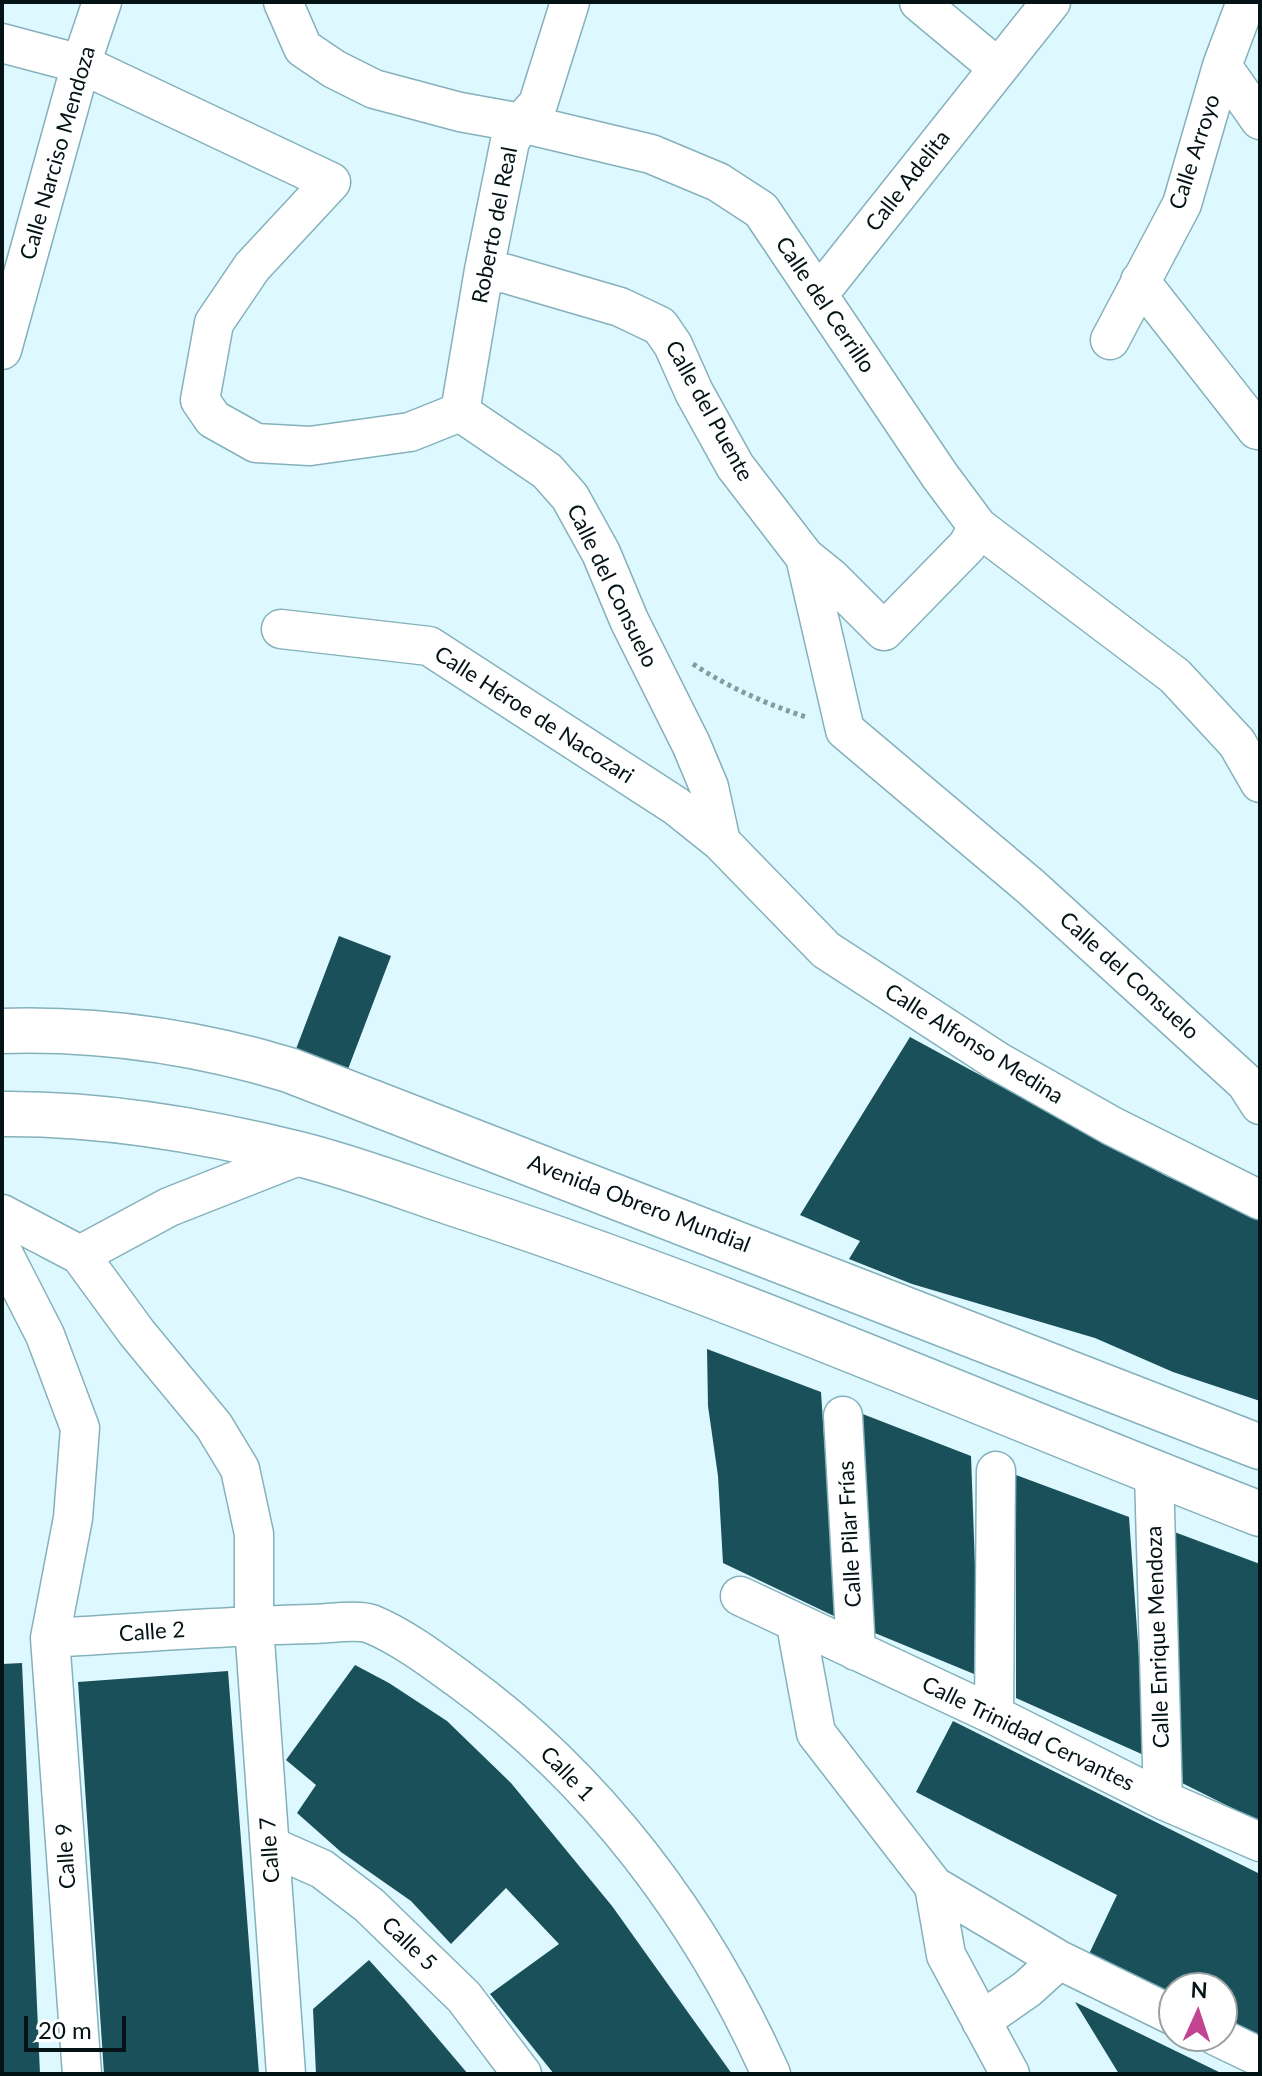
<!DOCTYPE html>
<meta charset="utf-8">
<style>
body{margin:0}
#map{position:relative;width:1262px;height:2076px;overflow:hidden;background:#ddf8fe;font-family:Lato,sans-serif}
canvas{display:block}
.frame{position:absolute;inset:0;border:4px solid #031316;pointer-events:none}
.north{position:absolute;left:1158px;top:1972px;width:80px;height:80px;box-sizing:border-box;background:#fff;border:2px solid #9aa1a2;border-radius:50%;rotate:3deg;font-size:22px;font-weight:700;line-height:32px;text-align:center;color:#031316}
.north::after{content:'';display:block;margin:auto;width:28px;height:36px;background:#c24493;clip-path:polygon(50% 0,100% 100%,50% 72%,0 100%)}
.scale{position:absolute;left:24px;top:2016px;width:102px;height:36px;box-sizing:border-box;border:4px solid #031316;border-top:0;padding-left:10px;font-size:24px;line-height:28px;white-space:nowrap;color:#031316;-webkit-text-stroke:6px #fff;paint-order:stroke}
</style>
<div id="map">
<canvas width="1262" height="2076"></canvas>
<div class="frame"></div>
<div class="north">N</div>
<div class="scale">20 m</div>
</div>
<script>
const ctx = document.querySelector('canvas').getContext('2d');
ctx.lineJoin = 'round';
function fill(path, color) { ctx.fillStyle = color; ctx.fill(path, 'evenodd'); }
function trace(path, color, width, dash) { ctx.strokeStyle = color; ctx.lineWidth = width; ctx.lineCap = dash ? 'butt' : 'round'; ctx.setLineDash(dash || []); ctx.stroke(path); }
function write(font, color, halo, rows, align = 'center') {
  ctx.font = font + ' Lato,sans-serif'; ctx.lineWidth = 8; ctx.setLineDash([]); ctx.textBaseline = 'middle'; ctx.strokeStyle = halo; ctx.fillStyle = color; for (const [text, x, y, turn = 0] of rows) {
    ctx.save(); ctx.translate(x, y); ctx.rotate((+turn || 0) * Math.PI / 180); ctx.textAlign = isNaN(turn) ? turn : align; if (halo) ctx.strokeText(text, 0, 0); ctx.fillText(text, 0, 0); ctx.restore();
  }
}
fill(new Path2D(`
 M339,936L391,956L345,1077L293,1057Z
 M910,1037L1166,1176L1260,1218V1401L1173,1372L1095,1338L912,1284L849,1259L860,1241L800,1215Z
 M707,1349L821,1392L836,1617L723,1563L718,1476L708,1406Z
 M860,1413L971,1456L976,1594L974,1674L870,1631Z
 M1016,1475L1129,1517L1146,1756L1016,1698Z
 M1169,1530L1260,1564V1822L1170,1777Z
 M22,1663L40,2074H2V1664Z
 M355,1665L389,1683L447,1721L511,1783L612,1906L732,2074H554L490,1994L559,1944L506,1888L451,1944L411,1901L341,1852L297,1813L316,1785L286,1760Z
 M228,1671L259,2074H104L78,1682Z
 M953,1721L1260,1874V2035L1222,2017V1988H1174V1995L1089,1954L1117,1895L916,1792Z
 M369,1960L406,2001L468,2074H316L313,2009Z
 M1075,2002L1223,2074H1119Z`), '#19505a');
const street = new Path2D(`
 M283,2L303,48L334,69L374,89L460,112L521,123L651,154L718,182L761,210L940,476L978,527L1175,676L1237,743L1260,783
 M919,2L998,68
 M2,43L81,64L331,182L252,267L214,323L200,400L213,419L256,443L310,446L410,432L460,412L547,471L570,497L601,553L629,620L691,744L709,787L721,842
 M1222,66L1260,120
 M484,270L507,274L620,307L660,326L673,345L694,392L735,466L805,557L831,578L884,631L967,546L978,527
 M1140,281L1257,430
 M818,295L1051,2
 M1110,340L1182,204L1222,66L1246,2
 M2,350L81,64L102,2
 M460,412L484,270L510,141L521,123L538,104L570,2
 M805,557L845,730L1031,887L1246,1083L1260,1105
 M281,629L429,646L676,806L721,842L826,950L997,1061L1112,1126L1260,1200
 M2,1214L80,1255L137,1333L214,1426L240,1469L254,1534V1626L286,2074
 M2,1251L45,1335L80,1428L73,1518L50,1638L82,2074
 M80,1255L169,1207L301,1155
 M843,1416L856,1651
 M1154,1473L1163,1800
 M740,1596L994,1715L1163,1800L1260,1842
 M796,1625L816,1733L934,1886L946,1955L1010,2074
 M50,1638C137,1633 224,1626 311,1624C326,1624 358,1619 371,1624C401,1636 433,1660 459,1679C597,1779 702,1919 771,2074
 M994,1715L996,1471
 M270,1846L322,1869L369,1905L464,1997L522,2074
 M934,1886L1059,1960L1174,2016
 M981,2021L1027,1989L1059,1960
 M1216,2036L1260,2057`);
const secondary = new Path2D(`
 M2,1031C100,1028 196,1042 289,1070L1260,1447
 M2,1114C101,1113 202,1130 299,1154C359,1169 417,1192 476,1211C743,1299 999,1413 1260,1514`);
trace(street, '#84b1bb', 41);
trace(secondary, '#84b1bb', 47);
trace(new Path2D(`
 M693,664C728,687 766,704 806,717`), '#849ba0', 5, [4, 4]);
trace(street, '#fff', 38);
trace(secondary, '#fff', 44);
write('22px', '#031316', '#fff', [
 ["Calle Arroyo",1195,152,-72],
 ["Calle Narciso Mendoza",58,153,-74],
 ["Calle Adelita",908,181,-52],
 ["Roberto del Real",495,225,-79],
 ["Calle del Cerrillo",825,305,56],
 ["Calle del Puente",709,411,61],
 ["Calle del Consuelo",612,586,64],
 ["Calle Héroe de Nacozari",534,715,33],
 ["Calle del Consuelo",1129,976,42],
 ["Calle Alfonso Medina",974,1044,32],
 ["Avenida Obrero Mundial",639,1204,21],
 ["Calle Pilar Frías",850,1534,-93],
 ["Calle 2",152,1632,-4],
 ["Calle Enrique Mendoza",1158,1637,-92],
 ["Calle Trinidad Cervantes",1028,1734,26],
 ["Calle 1",567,1774,46],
 ["Calle 7",270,1850,-94],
 ["Calle 9",66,1856,-94],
 ["Calle 5",409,1944,44]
]);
</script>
